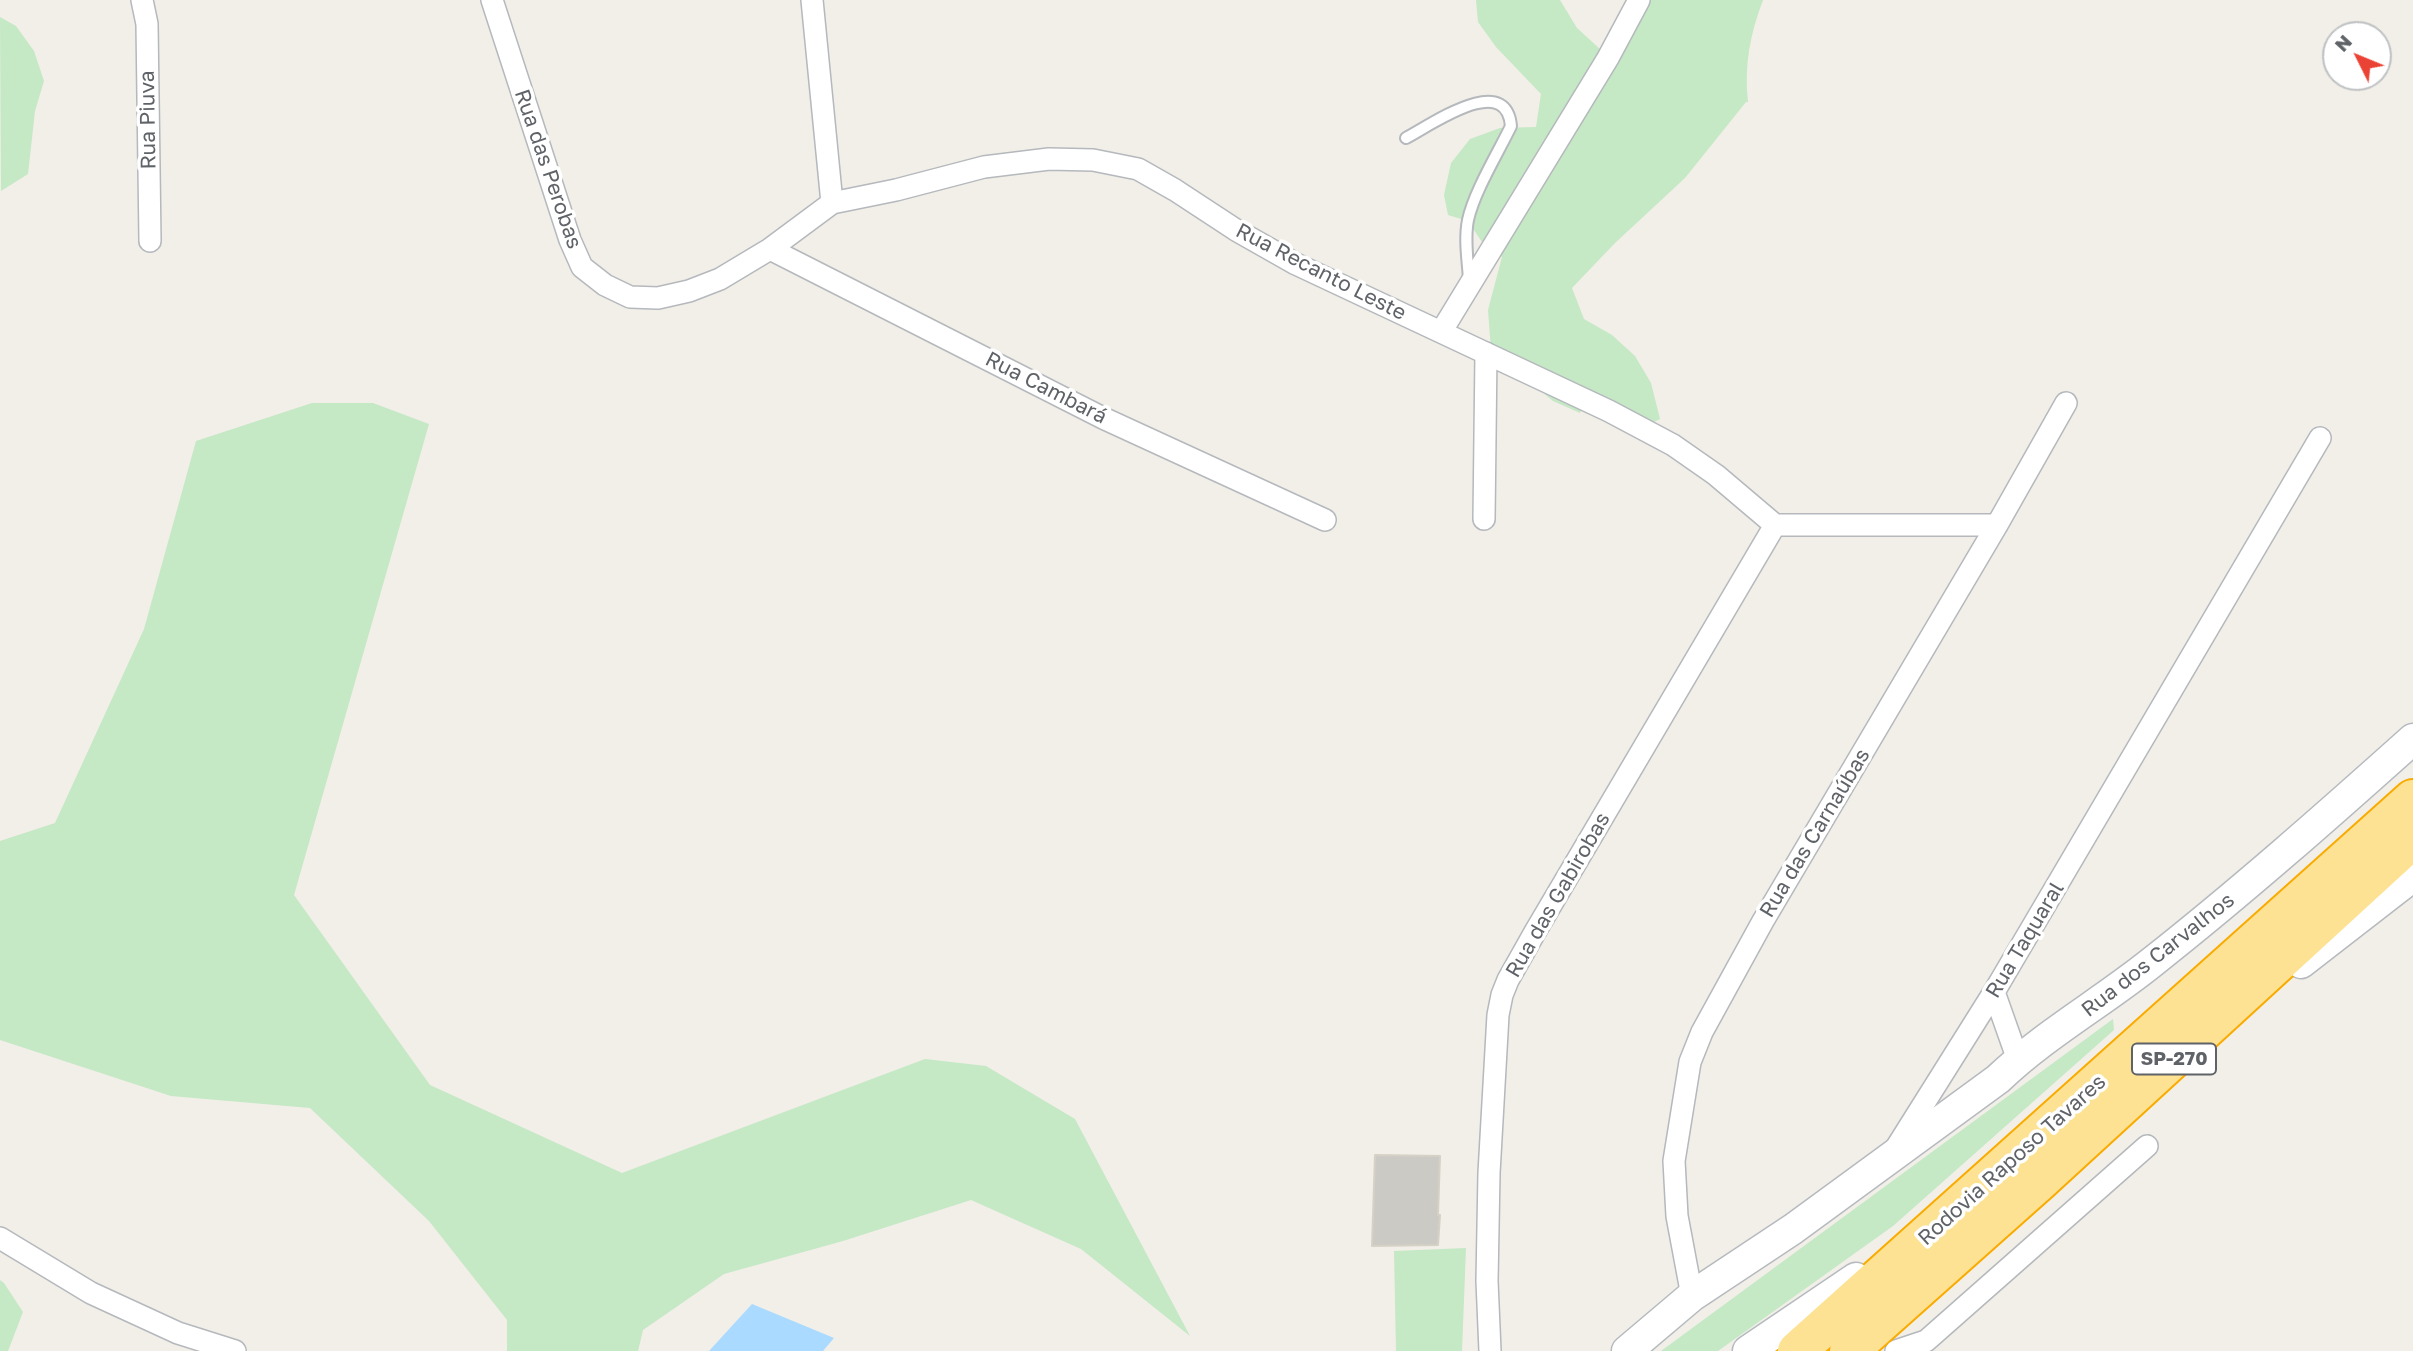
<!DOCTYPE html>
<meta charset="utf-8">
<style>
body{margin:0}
#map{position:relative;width:2413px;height:1351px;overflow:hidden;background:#f1efe8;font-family:"Golos Text",sans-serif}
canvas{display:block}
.north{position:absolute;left:2322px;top:21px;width:70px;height:70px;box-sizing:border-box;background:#fff;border:2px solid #bfc1c3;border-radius:50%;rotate:313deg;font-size:19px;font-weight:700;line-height:28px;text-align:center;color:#5f6368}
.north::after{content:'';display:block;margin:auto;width:24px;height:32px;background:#ea4335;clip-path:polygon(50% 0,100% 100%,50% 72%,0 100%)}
</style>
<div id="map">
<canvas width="2413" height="1351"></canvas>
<div class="north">N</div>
</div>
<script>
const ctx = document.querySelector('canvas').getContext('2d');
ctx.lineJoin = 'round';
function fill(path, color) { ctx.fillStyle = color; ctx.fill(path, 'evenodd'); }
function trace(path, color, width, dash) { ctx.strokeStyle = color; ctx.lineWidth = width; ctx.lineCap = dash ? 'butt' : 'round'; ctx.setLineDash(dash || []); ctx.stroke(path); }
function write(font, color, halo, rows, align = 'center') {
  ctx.font = font + ' "Golos Text",sans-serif'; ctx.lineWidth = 7; ctx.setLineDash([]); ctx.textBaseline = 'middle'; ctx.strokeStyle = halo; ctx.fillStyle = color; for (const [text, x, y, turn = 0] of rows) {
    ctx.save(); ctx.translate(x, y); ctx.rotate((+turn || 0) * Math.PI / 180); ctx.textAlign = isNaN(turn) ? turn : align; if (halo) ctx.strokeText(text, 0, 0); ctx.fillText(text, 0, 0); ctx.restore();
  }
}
fill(new Path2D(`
 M1476,0H1560L1577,28L1600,49L1629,39L1640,0H1763C1750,34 1744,66 1748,102H1746L1685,178L1615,243L1572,288L1584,319L1612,335L1635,356L1651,383L1660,419L1654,422L1645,423L1582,408L1580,413L1553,401L1491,350L1488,310L1502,257L1484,245L1468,221L1448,215L1444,195L1451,163L1470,139L1500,128L1536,127L1541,94L1496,47L1478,22Z
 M0,17L16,26L34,51L44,81L35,111L28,174L1,191Z
 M312,403H373L429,424L294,895L430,1085L622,1173L925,1059L986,1066L1075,1119L1190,1336L1081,1249L971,1200L843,1241L724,1274L643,1330L638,1351H507V1320L429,1221L310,1108L171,1096L0,1040V841L55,823L144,629L196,441Z
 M2113,1019L2114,1030L1893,1226L1718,1351H1661Z
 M1466,1248L1462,1351H1396L1394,1251Z
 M0,1280L4,1283L23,1312L8,1351H0Z`), '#c5e8c5');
fill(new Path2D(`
 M752,1304L834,1338L823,1351H709Z`), '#aadaff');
const building = new Path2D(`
 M1375,1155L1440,1156L1438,1215H1440L1438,1245L1372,1246Z`);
fill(building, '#cccac5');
trace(building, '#d6d1c6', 2);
const lane = new Path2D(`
 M1406,138C1431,125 1506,71 1511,126C1498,153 1474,192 1468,220C1464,240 1468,261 1469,280`);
const street = new Path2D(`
 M142,0L147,24L150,241
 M492,0L570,240L582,267L605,285L630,297L658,298L689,291L720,279L770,249L832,203L896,190L984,167L1049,159L1093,160L1138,169L1175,190L1236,230L1296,264L1609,411L1673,445L1716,475L1775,525
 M812,0L832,203
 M770,249L1103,418L1325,520
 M1441,332L1608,58L1639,0
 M1484,519L1486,353
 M1775,525H1997
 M1994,992L2018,1060
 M1896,1148L1994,992L2320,438
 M0,1238L91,1293L178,1333L235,1351
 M1692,1296L1677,1216L1674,1161L1690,1062L1702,1032L1763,921L1997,525L2066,403
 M1490,1351L1487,1281L1489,1173L1498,1015L1502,995L1508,980L1535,932L1775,525
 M1896,1351L1926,1341L2147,1146`);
const secondary = new Path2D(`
 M2301,963L2413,876
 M1627,1351L1692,1296L1793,1229L1998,1079C2044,1035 2101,1003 2151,963C2241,892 2327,816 2413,739
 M1748,1351L1856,1278`);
const highway = new Path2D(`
 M1797,1351L2413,799
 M1849,1351L2040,1181L2413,839`);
trace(lane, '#b5b8bc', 14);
trace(street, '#b5b8bc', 24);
trace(secondary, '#b6babf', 33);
trace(highway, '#f9ab00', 42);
trace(lane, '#fff', 10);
trace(street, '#fff', 21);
trace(secondary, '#fff', 30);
trace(highway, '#fde293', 38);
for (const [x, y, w] of [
 [2174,1059,84]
]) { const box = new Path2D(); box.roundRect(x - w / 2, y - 15.5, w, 31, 5); ctx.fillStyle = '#fff'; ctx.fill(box); trace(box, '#5f6368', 2); }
write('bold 19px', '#5f6368', null, [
 ["SP-270",2174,1059]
]);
write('21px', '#5f6368', '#fff', [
 ["Rua Piuva",148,120,-91],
 ["Rua das Perobas",548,169,71],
 ["Rua Recanto Leste",1321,272,27],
 ["Rua Cambará",1046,388,27],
 ["Rua das Carnaúbas",1815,833,-59],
 ["Rua das Gabirobas",1558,895,-60],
 ["Rua Taquaral",2025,940,-59],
 ["Rua dos Carvalhos",2158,955,-38],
 ["Rodovia Raposo Tavares",2012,1160,-42]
]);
</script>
